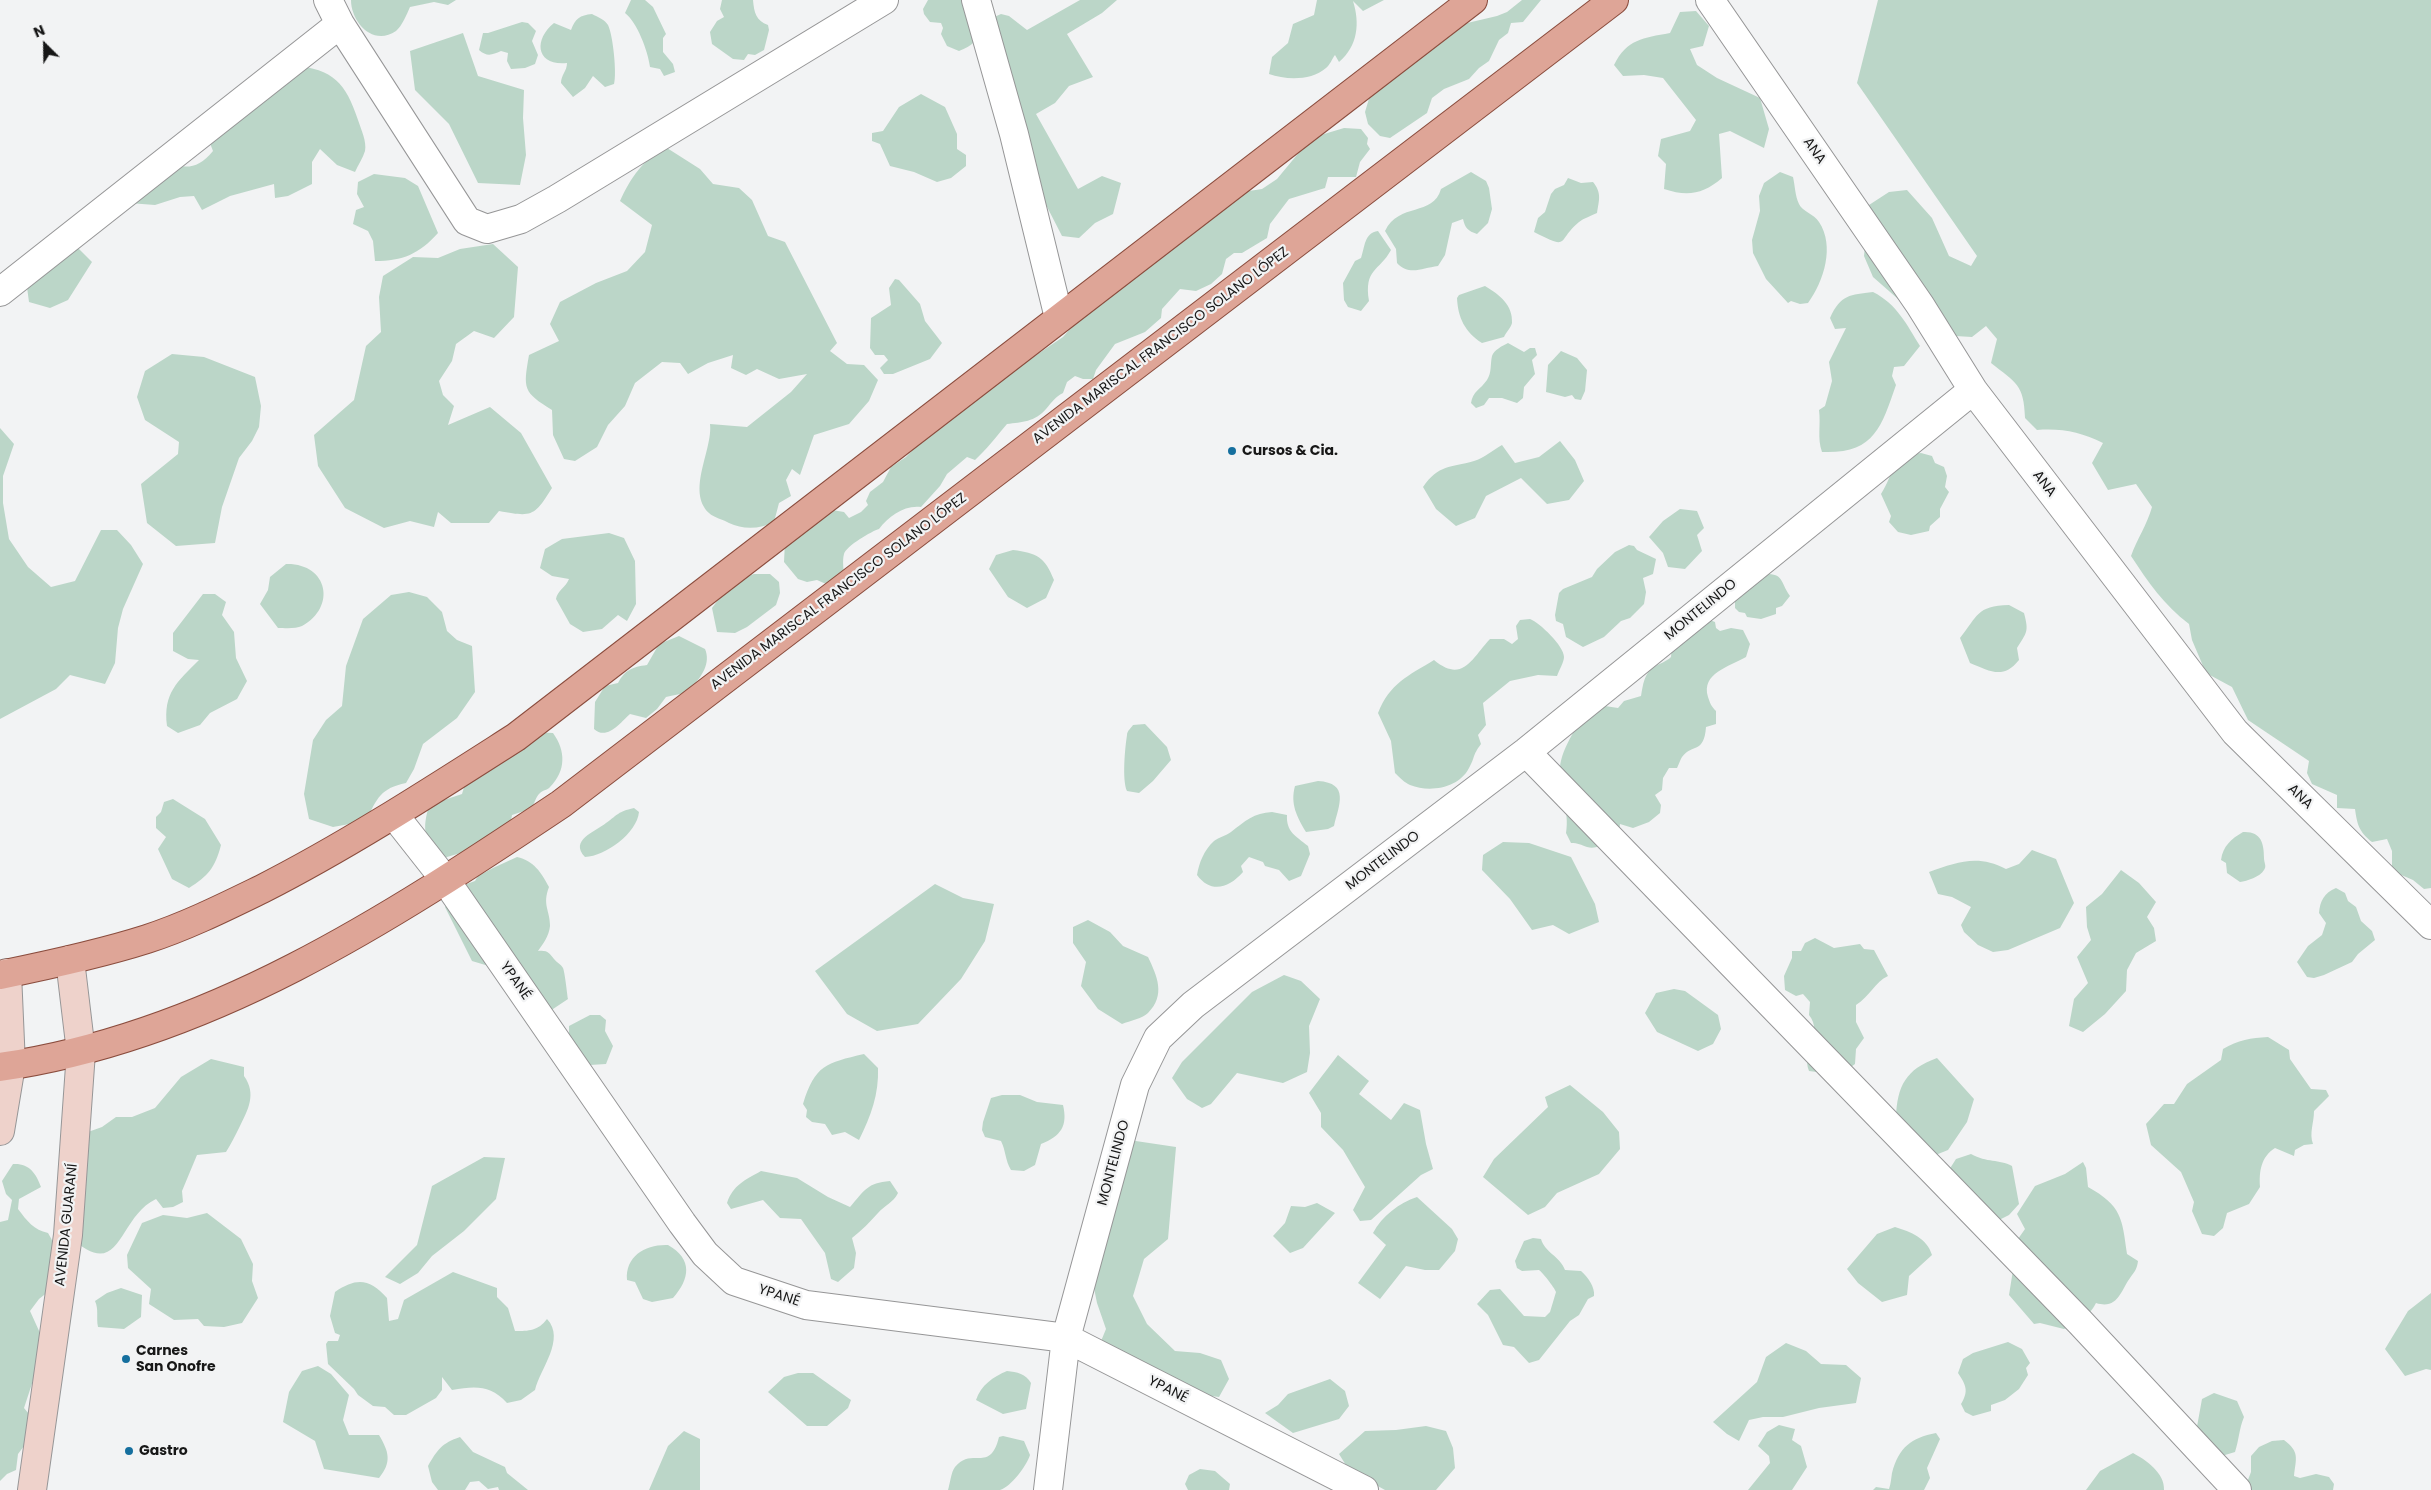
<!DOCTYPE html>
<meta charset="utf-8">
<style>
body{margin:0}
#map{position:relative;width:2431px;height:1490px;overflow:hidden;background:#f2f3f4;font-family:Poppins,sans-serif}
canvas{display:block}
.north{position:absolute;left:20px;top:20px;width:50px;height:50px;-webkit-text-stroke:4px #f2f3f4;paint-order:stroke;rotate:337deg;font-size:14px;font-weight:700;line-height:20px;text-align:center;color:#171717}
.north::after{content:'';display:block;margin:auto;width:18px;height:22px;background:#171717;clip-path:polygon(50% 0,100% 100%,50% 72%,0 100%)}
</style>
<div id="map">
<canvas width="2431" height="1490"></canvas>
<div class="north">N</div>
</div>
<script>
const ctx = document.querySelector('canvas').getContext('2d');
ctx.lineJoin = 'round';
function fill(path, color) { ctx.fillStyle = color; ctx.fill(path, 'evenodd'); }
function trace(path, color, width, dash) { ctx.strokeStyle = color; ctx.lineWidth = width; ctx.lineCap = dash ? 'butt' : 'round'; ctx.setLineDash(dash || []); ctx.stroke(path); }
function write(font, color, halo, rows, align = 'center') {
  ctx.font = font + ' Poppins,sans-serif'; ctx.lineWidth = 4.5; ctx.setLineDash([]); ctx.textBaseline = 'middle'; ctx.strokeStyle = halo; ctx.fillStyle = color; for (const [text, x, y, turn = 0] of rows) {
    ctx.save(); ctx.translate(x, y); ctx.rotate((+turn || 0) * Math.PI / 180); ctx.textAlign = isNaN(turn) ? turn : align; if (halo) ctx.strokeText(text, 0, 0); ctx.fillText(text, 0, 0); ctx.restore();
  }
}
fill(new Path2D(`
 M351,0H456L448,5L434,2L410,7C407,14 402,26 396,31C373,47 351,22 351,0Z
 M631,0H645L653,7L666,34L663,38V52L673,64L675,72L664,76L660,69L650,67C648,51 637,22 625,13Z
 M722,0H753C754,12 756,21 768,25L769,30L764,50L755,55L748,54L744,60L733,59L712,44L710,32L717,21L724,17L720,9Z
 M928,0H980C982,24 986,41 959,51L947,46L941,34L943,28L941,23L930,22L924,14L923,9Z
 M1080,0H1117L1102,13L1067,34L1093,77L1069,86L1055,103L1036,114L1078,189L1102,176L1121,183L1113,214L1095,223L1079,238L1062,236L1043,199L992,18L1001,14L1009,16L1027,30Z
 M1317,0H1384L1363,11L1353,1C1360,23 1358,46 1339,62L1335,55C1332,59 1330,65 1326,68C1311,81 1286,80 1269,74L1272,57L1288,43L1293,24L1314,15Z
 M1522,0H1541L1523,22L1511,23L1508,33L1499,40L1489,61L1479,68L1469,79L1444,89L1432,98L1427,113L1390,138L1380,136L1368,124L1365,112L1371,92L1463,24L1497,16L1507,12Z
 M1878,0H2431V888L2424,889L2413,880L2392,871V851L2387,839L2372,842C2359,832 2357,824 2355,809L2337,808V795L2312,784L2307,773L2309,761L2248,720L2232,687L2206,673L2192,640L2189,624C2164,605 2148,582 2131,556C2137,539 2147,525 2152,507L2136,484L2108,490L2092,463L2103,443C2081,432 2061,428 2037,430L2025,418C2024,384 2016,383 1991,363L1997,339L1986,326L1972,337L1939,335L1873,277L1864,256L1869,205L1889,192L1907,190L1932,218L1949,256L1971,266L1977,256L1857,83Z
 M1696,11L1709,26L1703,46L1690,49L1697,65L1717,78L1760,98L1769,129L1764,148L1730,131L1719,134L1722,178C1703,194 1688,197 1664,189L1666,164L1658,156L1661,139L1690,131L1696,120L1663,78L1644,75L1623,76L1614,65C1627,39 1643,38 1670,33L1680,12Z
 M592,14C598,17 605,20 608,25C613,35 617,74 614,84L605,87L593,76L585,88L573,97L561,83C561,75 567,71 567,63C536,66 533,40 554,23L571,30C575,19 580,15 592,14Z
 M522,22L528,23L536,31L532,41L538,55L535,64L525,68L511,69L507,61L508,53L501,51C492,55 487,57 479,50L483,33H488Z
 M463,33L478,76L524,90L523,118L526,155L520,185L478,183L449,124L415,90L410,51Z
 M293,65C334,70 345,82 358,120C361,129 367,142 365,151C363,158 358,165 355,172L337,165L320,149L312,162V184L288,196L275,198L274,184L230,196L202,210L194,196L180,197L155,205L129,203L166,163C187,169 198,169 213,151L208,138Z
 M921,94L945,107L957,134V149L966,155V166L951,178L937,182L914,172L890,166L880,144L872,141V133L883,131L899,107Z
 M1344,128L1361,129L1368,138L1367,144L1370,149L1360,162L1356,177H1328L1325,188L1289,199L1270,224L1267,238L1242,253H1234L1226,259L1222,274L1211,284L1196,291L1180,289L1162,309L1161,318L1145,332L1115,344L1096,370L1093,379H1083L1075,376L1067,382L1063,393C1055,397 1052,402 1046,409C1035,422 1022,422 1007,424C996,437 987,449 975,460L967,457L947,474L940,486L921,507C904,505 889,516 879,529C872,531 846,546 844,554C842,561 844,571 844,578L837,585L826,584L817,580L807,582L798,579L784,562L785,541L832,510L844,512L849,518L861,512L868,505L866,501L870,492L883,482L891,467L906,457L921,441L944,426L1017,368L1063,337L1076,322L1236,193L1262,189L1277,179L1311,138Z
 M667,148L700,169L713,184L739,188L752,200L768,236L785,242L837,343L830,351L847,364L864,365L878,380L869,401L849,424L814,435L800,475L792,469L786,480L791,496L779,503L774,522C761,529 743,530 729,523C723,519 714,518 709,513C686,491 713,450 710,424L747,427L791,392L807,374L779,379L757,369L746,375L731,368L733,355L708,363L688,374L680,363L662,362L635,383L625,406L608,425L597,447L575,461L564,459L553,435L552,410C523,392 523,389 529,355L559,341L550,324L560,302L596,283L627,271L645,252L652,225L620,201C630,179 644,157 667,148Z
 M1471,172L1486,181L1489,188L1492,209L1488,223L1477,234C1468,231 1465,228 1463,219L1452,223L1445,255L1438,266C1422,268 1409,276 1397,263L1396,249L1385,231C1399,202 1433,217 1441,189Z
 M1780,172L1793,177C1795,185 1795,196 1799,204C1802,211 1814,214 1819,222C1835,246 1824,281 1808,303L1800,304L1791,301L1788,303L1766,279L1753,253L1752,240L1760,211L1759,196L1764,183Z
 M374,174L405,178L418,186L438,233C419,254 403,261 375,261L373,241L368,231L353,224L356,210L364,207L357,194L358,182Z
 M1568,178L1581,183L1593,182C1602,193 1599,200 1597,213C1591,216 1584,218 1579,222C1556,241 1571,251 1534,232L1538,218L1545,212L1551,194L1555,189L1564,185Z
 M1378,231L1391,250C1379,272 1364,268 1369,301L1361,311L1348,307L1344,300L1343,283L1355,261L1361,258C1365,247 1364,233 1378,231Z
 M493,244L518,267L514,317L494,338L474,331L456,344L452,361L439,381L443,395L454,406L448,425L490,407L521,433L552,488C534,517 532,517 499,511L489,523H451L438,512L434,527L410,521L384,528L345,508L318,466L314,435L354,400L366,346L381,332L379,297L383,276L413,257L438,258L460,249Z
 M75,245L92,262L68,300L50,308L29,302L26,280Z
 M895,279L899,280L920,304L925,321L942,343L930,359L893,374H884L880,368L888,360L884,355H875L870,348L871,318L891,305L889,288Z
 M1485,286C1500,295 1513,305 1512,323C1511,328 1506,332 1504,337L1482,343C1465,332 1458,318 1457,298L1459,295Z
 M1873,292C1897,304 1907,325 1920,346L1904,366L1894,367L1892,376L1896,385C1881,428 1874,454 1822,452C1817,438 1821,425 1819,410L1825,406L1832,381L1829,362L1846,328L1835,329L1830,318C1841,294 1850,295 1873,292Z
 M1508,343L1524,352L1530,348H1535L1537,355L1532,360L1535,374L1524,387L1523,398L1517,403L1502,398H1489L1484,405L1476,408L1471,403C1473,391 1480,390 1487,380C1492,372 1490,365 1492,356C1494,350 1502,346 1508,343Z
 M1561,351L1577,358L1587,370L1585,391L1581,400L1575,399L1572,395L1565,397L1546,392L1548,365Z
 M172,354L204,357L255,377L261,406L259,427L252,441L239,458L222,507L215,543L176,546L147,523L141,484L178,454L179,442L145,420L137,397L145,371Z
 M0,428L14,444L3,476V503L9,539L28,567L51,587L75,581L101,530H117L131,545L143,564L123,609L118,628L115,663L105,684L70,675L56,689L0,719Z
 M1560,441L1575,460L1584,481L1569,500L1547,504L1521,478L1486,496L1475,518L1456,526L1436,509L1423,487C1439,464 1450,468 1474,461C1484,458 1493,450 1502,445L1515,463L1539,457Z
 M1921,453L1932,456L1935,463L1944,467L1947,476L1945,487L1949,492L1940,509V517L1930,526L1929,531L1911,535L1898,532L1889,522L1891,516L1881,494C1895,473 1889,456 1921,453Z
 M1680,509L1697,511L1704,528L1697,535L1702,551L1685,569L1668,567L1663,553L1649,537L1663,521Z
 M609,533L624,538L635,561L636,604L627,621L618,615L602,629L583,632L570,624L556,599C557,591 566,587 569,579L552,576L540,568L545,549L562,539Z
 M1629,545L1634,546L1637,550L1656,559L1653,574L1643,578L1646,592L1644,604L1630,618L1621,621L1604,637L1583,647L1566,637L1563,624L1556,621L1555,615L1559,593L1563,589L1592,577L1597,569L1615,552Z
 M1013,550C1037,553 1045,557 1054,580L1046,598L1027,608L1008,597L989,569L996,555Z
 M286,564C328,563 337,607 302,626C296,629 285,628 278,628L260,604L268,590L270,577Z
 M754,574H770L779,582L780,593L776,605L747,627L735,633L717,632L712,608C722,594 737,579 754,574Z
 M1761,574C1785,573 1779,580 1790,596L1782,606L1776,608V614L1761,619L1747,617L1745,613L1739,612L1735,608V595Z
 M409,592L427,597L442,612L447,631L457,640L472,646L475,692L457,718L423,744L414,769L406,783C381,788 377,798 366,821L333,827L309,819L304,794L313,740L326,720L342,706L346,666L363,619L391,595Z
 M203,594H215L226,602L222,615L234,632L236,658L247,681L237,699L210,713L200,725L178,733L167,726C163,693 177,682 199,660L188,659L173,651V633Z
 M2009,605L2024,613C2029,632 2027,632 2017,648L2019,660C2003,680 1990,671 1970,663L1960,638C1978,616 1976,606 2009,605Z
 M1530,619C1540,623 1564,646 1564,657C1564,662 1559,670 1557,676L1538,675L1510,681L1483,703L1486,725L1478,735L1481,744C1472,756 1475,758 1469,768C1459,788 1430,793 1410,785C1405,783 1399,777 1395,773L1391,741L1378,713C1390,683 1408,676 1434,660C1463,684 1472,658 1490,639H1504L1512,644L1518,639L1516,626L1520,620Z
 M1707,619L1715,622L1716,628L1720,631L1731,628L1743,630L1750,644L1746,657C1729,667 1701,673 1708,697C1710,703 1711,706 1716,711V724L1706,727C1704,754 1693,743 1682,757C1680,760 1679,764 1677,768H1669L1663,778L1662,790L1655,795L1661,805L1660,813L1649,822L1633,828L1620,824L1619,833C1610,839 1599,851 1587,847C1581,845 1578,843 1571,843L1566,833C1570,811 1559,790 1560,768C1561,748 1581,720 1592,704L1618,708L1624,701L1641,696C1643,685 1644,673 1654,667C1660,663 1666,662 1671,657L1672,644Z
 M679,636L705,649C711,663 702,676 692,687C687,694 674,695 666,697L657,709L646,718L630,714C621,722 607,741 594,729L595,702L605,686L618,683C625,670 632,667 647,665L659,644Z
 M1145,724L1167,747L1171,760L1153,781L1139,793L1127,791C1122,780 1125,748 1127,735C1127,731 1131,728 1133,725Z
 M534,732L553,733C566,751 566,771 550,787C548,790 543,790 540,793C535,797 535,805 530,809L512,815L511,821L464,852L440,859C424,837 422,831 429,805L462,794L465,784L514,745L531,744Z
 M1318,781C1350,783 1339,805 1334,826L1328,829L1306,832C1297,817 1290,804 1295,786Z
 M173,799L205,819L221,845C215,868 208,876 189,888L172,879L158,849L166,837L156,828V817L161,812L164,802Z
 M634,808L639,812C637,833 606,856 585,857C569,840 595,832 606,823C619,814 617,812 634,808Z
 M1272,812L1287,815C1286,832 1296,836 1308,846L1310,854L1301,876L1289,881L1279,870L1265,866L1263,862L1249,857L1241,866L1243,872C1229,888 1211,894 1197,875C1199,863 1204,850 1214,841C1219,837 1226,836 1231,832C1245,821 1254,813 1272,812Z
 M2243,832C2261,831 2264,843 2264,858C2264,863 2267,866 2264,870C2260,877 2247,881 2240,882L2227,873L2226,863L2221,860C2223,846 2231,839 2243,832Z
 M1503,842L1529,843L1571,857L1595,904L1599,922L1569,934L1553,925L1532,930L1510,899L1482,870L1483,855Z
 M2032,850L2056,859L2074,903L2060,928L2008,950L1993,952L1978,945L1964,932L1961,925L1971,907L1952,897L1938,894L1929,872C1957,862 1978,854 2006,869L2019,864Z
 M517,857C534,861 541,872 549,887C542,905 550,910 550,926C549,936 543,944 538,951C548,950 549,953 554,959C557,963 561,964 563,968C565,973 567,993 568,999L547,1013L492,967L472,961L445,907L461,886L475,881L478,876L493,868Z
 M2121,870L2139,883L2156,902L2147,917L2154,928L2156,941L2136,953L2127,970L2126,991L2105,1014L2083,1032L2069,1026L2074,999L2088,983L2077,957L2091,940L2087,927L2086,907L2102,894Z
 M935,884L963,898L994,904L985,941L961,979L918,1024L877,1031L847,1014L815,971Z
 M2336,888L2345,893L2348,901L2356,907L2361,921L2372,931L2375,940L2358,954L2352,962L2324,975L2314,978L2307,977L2297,962L2308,946L2322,935L2326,923L2319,913C2320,901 2324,893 2336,888Z
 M1088,920L1110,932L1123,946L1148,957C1157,976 1166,995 1148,1013C1143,1018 1130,1021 1122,1024L1098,1009L1081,986L1086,962L1073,943V927Z
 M1815,938L1834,948L1860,944L1864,949L1874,950L1888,976C1875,982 1870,996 1856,1005V1022L1864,1038L1856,1049L1855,1064L1840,1075L1809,1071C1801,1051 1824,1034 1809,1015L1810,1002L1803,994L1796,996L1785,990L1784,976L1792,958V951H1801L1805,943Z
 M1284,975L1301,981L1320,999L1309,1026L1310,1053L1307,1072L1283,1083L1237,1073L1211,1104L1202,1108L1187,1099L1172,1078L1182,1062L1252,992Z
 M1674,989L1685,991L1718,1015L1721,1029L1713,1044L1698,1051L1657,1032L1645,1013L1656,993Z
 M590,1015H600L606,1020L605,1031L613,1046L606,1064L590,1065L584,1061L569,1039V1026Z
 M2268,1037L2289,1050L2290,1059L2311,1089L2326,1090L2329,1096L2314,1111C2314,1123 2309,1133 2313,1144L2304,1145L2295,1150L2294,1156L2275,1148C2261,1157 2259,1171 2260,1187L2249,1204L2227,1213L2223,1228L2214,1236L2202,1234L2192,1211L2194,1202L2181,1172L2151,1145L2146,1124L2164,1104H2174L2187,1084L2221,1060L2223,1049C2238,1040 2251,1038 2268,1037Z
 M864,1054L878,1068C879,1094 871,1116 859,1140L845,1132L832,1135L825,1124L812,1122L806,1117L807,1110L803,1104C815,1065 826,1063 864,1054Z
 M1338,1055L1369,1081L1359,1094L1391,1120L1404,1103L1420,1110L1426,1144L1433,1169L1421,1175L1371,1220L1360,1221L1353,1210L1365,1187L1343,1150L1321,1127V1113L1309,1093Z
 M1937,1058L1974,1099L1967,1122L1948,1150L1933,1156L1896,1118C1897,1086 1906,1069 1937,1058Z
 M211,1059L244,1067V1076C257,1094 248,1110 239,1128C235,1136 231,1144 226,1152L197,1155L182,1191L183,1202L173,1207L163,1208L156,1199C116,1218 122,1286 68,1235L88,1132L102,1127L116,1117H132L155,1108L181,1077Z
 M1570,1085L1603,1112L1619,1132L1620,1149L1599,1174L1557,1193L1545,1207L1528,1215L1483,1177L1494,1159L1548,1107L1545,1097Z
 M1002,1095H1020L1037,1102L1063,1105C1068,1126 1061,1136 1041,1144L1035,1165L1024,1171L1011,1170C1005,1160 1006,1151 1001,1141L985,1137L982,1130L983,1122L991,1098Z
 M1129,1140L1176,1147L1168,1239L1144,1259L1133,1296L1147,1324L1175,1351L1200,1353L1221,1360L1229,1379L1219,1397L1188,1393L1156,1368L1128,1355L1099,1346L1106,1329L1097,1303L1092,1278Z
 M1971,1154C1987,1163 1999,1159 2012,1166L2019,1204L2009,1215L1997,1221L1949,1170L1956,1159Z
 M484,1157L505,1158L496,1199L464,1231L432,1256L418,1273L400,1284L385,1277L417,1245L432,1186Z
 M2083,1162L2086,1168L2088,1187C2122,1206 2122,1218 2127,1254L2138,1261C2137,1269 2135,1271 2130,1278C2121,1290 2118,1310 2096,1303C2088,1318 2079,1322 2064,1329L2040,1323L2034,1324L2009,1295L2018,1239L2025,1229L2017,1214L2035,1186L2065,1174Z
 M13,1164C29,1163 36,1173 41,1187L19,1199L18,1209C27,1221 34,1230 48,1233C58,1248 58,1267 58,1284L39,1299L30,1311L45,1344L24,1408L29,1414L30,1438L18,1454L16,1470L7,1474L0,1481V1222L8,1220L12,1200L6,1194L2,1181Z
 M761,1171L797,1178L828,1197L850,1207C865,1190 867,1183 890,1181L898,1193C893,1203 885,1205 878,1213C870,1222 862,1230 852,1238L856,1253L854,1268L838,1282L831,1279L825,1253L801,1219L780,1218L763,1200L731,1209L727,1203C733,1185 745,1180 761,1171Z
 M1417,1197L1452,1229L1458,1239L1455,1251L1439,1270H1425L1406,1266L1380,1299L1358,1283L1386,1245L1373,1233C1382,1216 1399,1203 1417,1197Z
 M1317,1203L1335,1213L1303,1248L1290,1253L1273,1236L1285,1223L1291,1206L1305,1207Z
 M207,1213L241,1239L253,1264L252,1281L258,1298L242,1323L224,1327L204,1326L198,1319L174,1320L149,1304L151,1289L128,1268L127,1255L142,1223L163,1215L187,1218Z
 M1895,1227C1911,1232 1927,1238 1932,1255L1909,1276L1907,1295L1882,1302L1858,1283L1847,1269L1877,1234Z
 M1533,1238L1541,1239C1545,1253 1560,1256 1565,1270L1581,1271C1588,1277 1595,1287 1594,1296L1588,1299L1579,1315L1570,1321L1539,1360L1529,1363L1514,1347L1503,1345L1488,1315L1477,1304L1490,1290L1500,1289L1524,1316L1545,1317L1550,1312L1556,1292C1554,1287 1543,1273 1539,1270L1522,1271L1517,1268L1515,1261L1524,1241Z
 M668,1245C693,1259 690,1279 673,1298L652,1302L643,1299L635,1282L627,1280C625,1256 646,1244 668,1245Z
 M453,1272L497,1288V1297L508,1308L515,1331C529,1331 538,1331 547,1319C566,1339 540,1369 535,1390L521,1400L507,1403C490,1385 476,1386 452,1390L442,1377V1390L436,1398L406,1415H394L385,1407L373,1406L358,1395L354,1389L328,1364L326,1344L328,1341H338L340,1335L335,1333L330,1316L335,1292C357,1277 370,1279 387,1298L389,1321L398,1319L404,1300Z
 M121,1288L142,1295L141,1317L124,1329L98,1327C96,1317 99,1310 95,1301L107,1293Z
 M2431,1293V1370L2426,1369L2405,1376L2385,1349L2408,1311Z
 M2008,1342L2022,1349L2030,1363L2026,1368L2028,1375L2019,1389L2005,1400L1991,1405V1411L1973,1416L1965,1412L1961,1404C1969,1391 1966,1385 1958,1373L1963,1359L1973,1353Z
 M1786,1343L1806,1351L1821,1364L1846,1365L1861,1378L1856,1403L1819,1408L1783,1417H1763L1749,1420L1739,1441L1727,1434L1713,1422L1757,1382L1766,1357Z
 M318,1366L331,1374L349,1395L343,1420L349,1435H379C389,1452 392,1462 379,1478L324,1469L315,1441L283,1422L289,1392L302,1371Z
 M1007,1371C1017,1372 1026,1374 1031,1383L1026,1409L1003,1414L976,1400C981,1385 993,1377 1007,1371Z
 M798,1373H813L851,1400L848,1408L827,1426H807L768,1392L784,1377Z
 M1330,1379L1345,1391L1349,1406L1339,1419L1293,1433L1265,1413L1278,1405L1288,1394Z
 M2214,1393L2237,1401L2244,1417C2239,1429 2239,1440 2235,1452L2225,1455L2218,1464L2196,1432L2202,1399Z
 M1779,1425L1795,1429L1792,1440L1801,1446L1807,1467L1792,1490H1748L1770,1463L1769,1456L1758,1446L1767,1432Z
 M1426,1426L1446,1431L1453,1448L1455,1468L1436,1490H1385L1349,1470L1339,1454L1365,1431L1396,1430Z
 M684,1431L700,1439V1490H649L668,1446Z
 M1936,1433L1940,1439L1927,1468L1930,1478L1924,1490H1873L1876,1487L1889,1489C1891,1483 1891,1479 1892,1473C1899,1447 1911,1438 1936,1433Z
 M1003,1436L1024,1441L1030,1455C1027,1465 1011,1487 1000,1490C991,1490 960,1490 948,1490C950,1484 951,1472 955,1467C972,1446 990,1474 999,1437Z
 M460,1437L473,1452L505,1467L507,1473L528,1490H499L498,1487L488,1489L479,1481L470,1482L465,1490H438L432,1482L428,1466C437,1450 442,1443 460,1437Z
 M2284,1440C2300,1452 2296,1458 2294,1476L2300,1478L2316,1474L2329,1477L2334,1484L2333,1490H2251L2246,1485L2251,1472V1456L2259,1447L2272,1441Z
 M2133,1453C2146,1460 2165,1473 2164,1490H2086L2100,1471Z
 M1200,1469L1215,1471L1230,1484L1229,1490H1188L1185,1484L1189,1475Z`), '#bbd6c8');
const minor = new Path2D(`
 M328,0L340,24L467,221L487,229L521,219L557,199L884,0
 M976,0L1014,134L1059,318
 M1710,0L1920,305L1973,390L2235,732L2431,925
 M0,292L340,24
 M1526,752L2080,1322L2237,1490
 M394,815L446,881L682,1223L705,1254L734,1281L806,1305L1066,1338L1364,1490
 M1048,1490L1066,1338L1135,1085L1158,1038L1193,1005L1526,752L1973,390`);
const secondary = new Path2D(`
 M0,1131L11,1065L7,973
 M32,1490L68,1235L81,1052L70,960`);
const primary = new Path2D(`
 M0,975C49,965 100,954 147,939C187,926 225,907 262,889C350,844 433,790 516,737L1473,0
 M0,1067C209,1037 389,919 561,804L1614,0`);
trace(minor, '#969697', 30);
trace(secondary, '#969697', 30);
trace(primary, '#8a4c3d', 30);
trace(minor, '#fff', 28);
trace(secondary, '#eed2cb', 28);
trace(primary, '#dea597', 28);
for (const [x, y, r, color] of [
 [1232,451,5,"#156f9e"],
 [126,1359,5,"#156f9e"],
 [129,1451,5,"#156f9e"]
]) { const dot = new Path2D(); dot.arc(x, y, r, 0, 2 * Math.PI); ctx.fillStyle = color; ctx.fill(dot); trace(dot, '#f2f3f4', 2); }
write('14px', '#171717', '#f2f3f4', [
 ["ANA",1814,151,55],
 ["AVENIDA MARISCAL FRANCISCO SOLANO LÓPEZ",1161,346,-37],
 ["ANA",2044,484,53],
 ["AVENIDA MARISCAL FRANCISCO SOLANO LÓPEZ",839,592,-37],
 ["MONTELINDO",1701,610,-39],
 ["ANA",2300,797,44],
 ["MONTELINDO",1383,861,-37],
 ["YPANÉ",515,981,55],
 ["MONTELINDO",1114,1163,-75],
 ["AVENIDA GUARANÍ",67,1225,-84],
 ["YPANÉ",779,1296,18],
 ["YPANÉ",1168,1390,27]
]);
write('bold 14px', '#171717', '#f2f3f4', [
 ["Cursos & Cia.",1242,451],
 ["Carnes",136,1351],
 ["San Onofre",136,1367],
 ["Gastro",139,1451]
], 'left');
</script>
